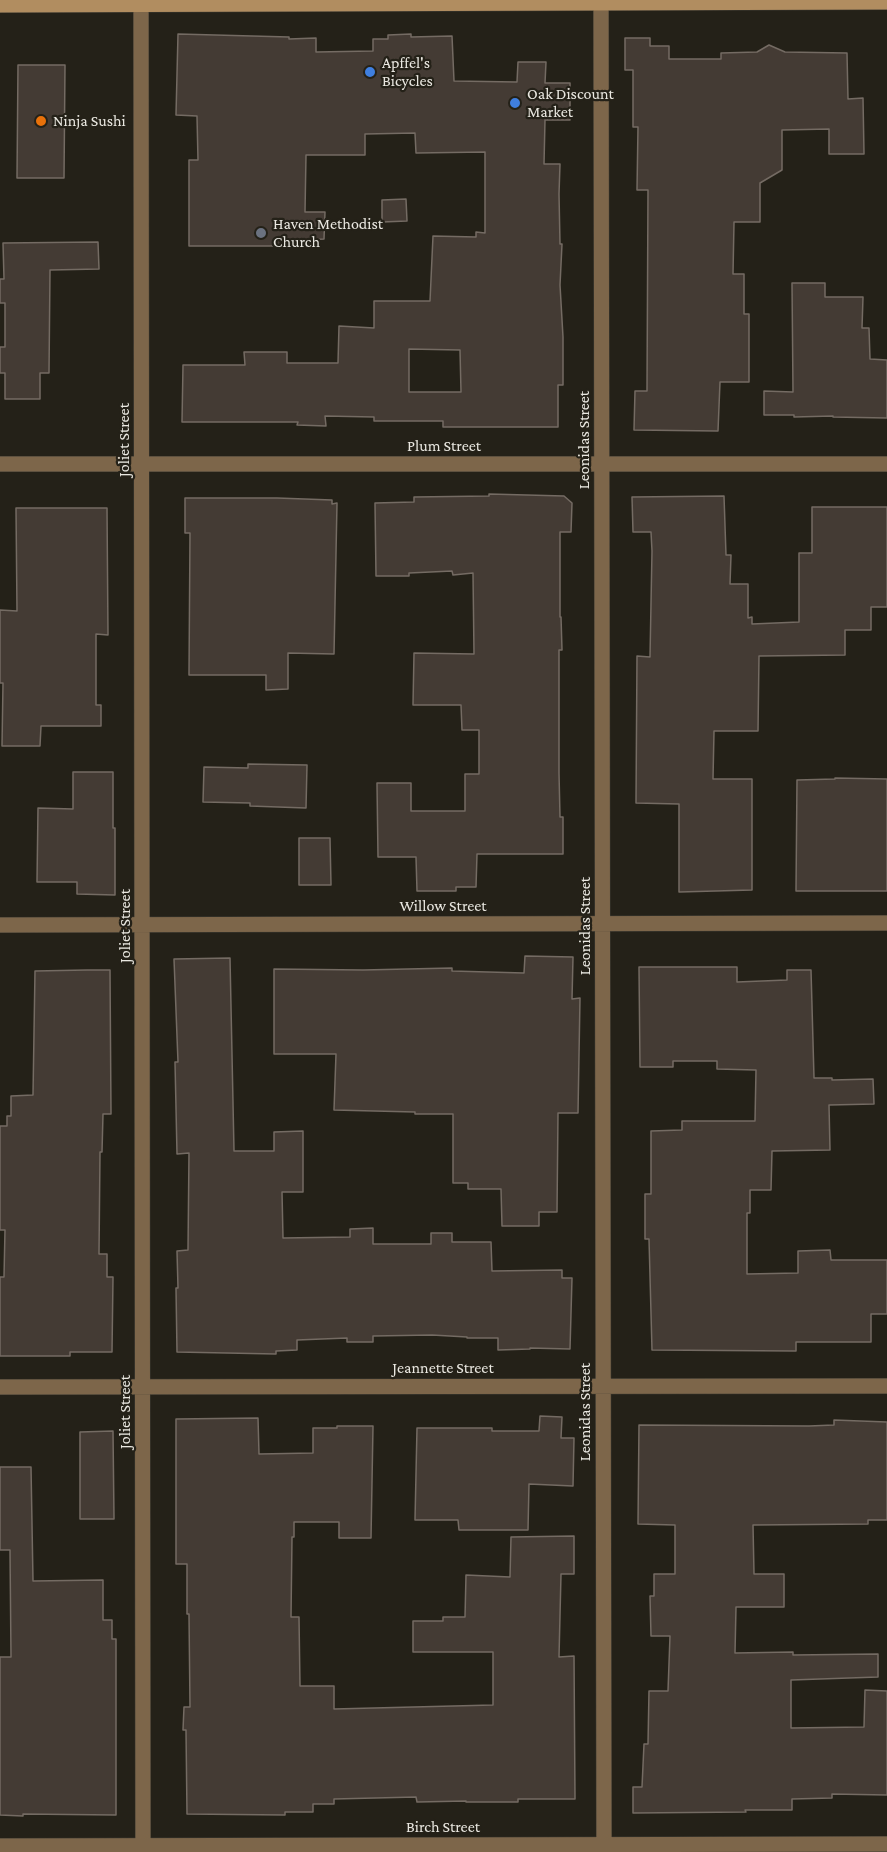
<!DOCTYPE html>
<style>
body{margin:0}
canvas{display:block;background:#242118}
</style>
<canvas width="887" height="1852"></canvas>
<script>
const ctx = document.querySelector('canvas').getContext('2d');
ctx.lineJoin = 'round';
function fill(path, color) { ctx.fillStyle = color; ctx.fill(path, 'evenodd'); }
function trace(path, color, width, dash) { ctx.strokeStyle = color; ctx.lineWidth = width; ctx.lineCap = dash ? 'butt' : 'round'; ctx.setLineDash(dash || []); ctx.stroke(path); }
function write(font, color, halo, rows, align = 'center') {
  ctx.font = font + ' "Crimson Pro",serif'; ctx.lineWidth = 4.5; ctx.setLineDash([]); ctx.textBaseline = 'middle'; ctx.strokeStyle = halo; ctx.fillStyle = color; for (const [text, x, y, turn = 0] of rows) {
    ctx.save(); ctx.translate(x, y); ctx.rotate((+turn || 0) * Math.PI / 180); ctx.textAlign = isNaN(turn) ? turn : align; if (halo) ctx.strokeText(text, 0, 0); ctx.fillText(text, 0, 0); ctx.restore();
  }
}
const building = new Path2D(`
 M178,34L289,37V39L316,38V52L373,51V39H388V35L411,34V37L452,36L454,81L517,82L518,62H546L545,83H570V120H545L544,164H560L559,194L560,244H562L560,285L563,337V385H558V427H443V421H374V417L325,416L326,426L297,425L298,422H182L183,365H245L244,352H287V363H338L339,326L374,328V301H430L433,236L476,237V232L485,233V152L416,153L415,133L365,134V155H306L305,212H325L324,239L304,240L305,246H189V160H198L197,116L176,115ZM409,349L460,350L461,392H409Z
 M625,38H650V46H669V59H721V53L757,52L769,45L785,52L847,53L848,99L863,98L864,154H829V129L782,130V170L760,183V222H734L733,274H744V314H749V382H720L718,431L634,430L635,391H647L648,190H637L638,127H633V70H625Z
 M18,65H65L64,178H17Z
 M406,199L407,221L382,222V200Z
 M98,242L99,269L50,270L49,373H40V399H5V373H0V347H5V303H0V279H4L3,243Z
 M792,283H825V297H863L862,328H869L870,359L887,360V418L833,417V416L794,417V415H764V391L793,392Z
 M489,494L564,496L572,503L571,532H560V617H561L562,650H559V773L560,817H563V854H477L476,887H456V891H417L416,857H378L377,783H411V811H465V774H479V730H462L461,705H413L414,653L474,654L473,573L453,575L452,571L409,573V576H376L375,503L414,502V497L489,496Z
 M724,496L726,555H731L730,584H748V618L752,617V624L799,622V553H812V507H887V607H871V630H845V655L759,656L758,731H714L713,779H752V890L679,892V804L636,803L637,656L650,657L652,551L651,532H633L632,497Z
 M185,498H277L332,500V504L337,503L334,654L288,653V689L266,690V675H189L190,533H185Z
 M16,508H107L108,635L96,634V705H101V726H41L40,746H2L3,683H0V610L17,611Z
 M248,764L307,765L306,808L250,806V803L203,802L204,767L248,768Z
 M73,772H113V828H115V895L77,894V882H37L38,808L73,809Z
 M835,778L887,779V891H796L797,780L835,779Z
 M299,838H330L331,885H299Z
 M525,956L573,957L572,999L580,998L578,1113H558L557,1212H539V1226H502L501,1189H468V1183H453V1114H415V1112L334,1110L336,1054H274V969L363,970L452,968V971L524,973Z
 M230,958L234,1151H274V1132L303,1131V1192H282L283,1238L350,1237V1229L373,1228V1244H431V1233H452V1242H491L492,1271L562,1270V1278H572L570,1349L530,1348V1349L498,1350V1338H467V1337L432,1335L373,1336V1342H347V1338L297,1340V1350L276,1351V1354L177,1352L176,1288H178L177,1251L188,1250L189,1153L177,1154L175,1062H178L174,959Z
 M639,967H737V982L787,980V970H811L814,1078H832V1080L873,1079L874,1104L829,1105L830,1150L772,1151L771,1190H750V1213H747V1274L798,1273V1251L830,1250L831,1260H887V1314H871V1342H796V1351L652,1350L649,1239H645V1194H651V1131L682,1130V1121H755L756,1070L717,1069V1061H673V1067H640Z
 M87,970H110L111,1114H103L102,1152H100L99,1254H107V1277H113L112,1352H70V1356H0V1277H4L5,1230H0V1126H7V1116H11V1096L33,1095L35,971Z
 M540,1416L562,1417L561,1438H574L573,1486L529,1484L528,1530H459L458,1520H415L417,1428H492V1431H539Z
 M258,1418L259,1454L313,1453V1428H337V1426H373L371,1538H339V1522H294V1537H292L291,1617H299L300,1686H334V1709L493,1705V1652H413V1621H443V1617H465L466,1575L510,1577L511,1537L574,1536V1574H561L559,1657L574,1656L575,1799H518V1802H466V1801L417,1802L416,1797L334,1799V1804H313V1812H285V1815L187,1814L186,1730H183L184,1707H190L189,1614H187V1564H176V1419Z
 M834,1420L887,1422V1520H868V1524L753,1525L754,1574H784V1607H736L735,1653L793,1652V1655L878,1654V1677L791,1680V1728L864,1727L865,1690L887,1691V1795L832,1794V1798L792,1799V1810H745L746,1812L633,1813V1787H642L644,1744H648L649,1691H668L670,1636H651L650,1596H654V1574H675V1525L638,1524L639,1425L809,1426L834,1425Z
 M113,1431L114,1519H80V1432Z
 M0,1467H31L33,1581L103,1580V1620H112V1639H116V1815L23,1814V1816L0,1815V1657H11L10,1550H0Z`);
fill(building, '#443b34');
trace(building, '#746b63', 1.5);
const minor = new Path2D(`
 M141,0L143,1852
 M601,0L604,1852
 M0,464H887
 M0,925L887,923
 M0,1387L887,1386
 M0,1846L887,1844`);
const secondary = new Path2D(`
 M0,5L887,2`);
trace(minor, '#403d34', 16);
trace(secondary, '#403d34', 16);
trace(minor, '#7d664a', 15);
trace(secondary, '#b18d60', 15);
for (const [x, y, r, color] of [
 [370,72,6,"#3f7fe0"],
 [515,103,6,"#3f7fe0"],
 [41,121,6,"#e8710a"],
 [261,233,6,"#6b7280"]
]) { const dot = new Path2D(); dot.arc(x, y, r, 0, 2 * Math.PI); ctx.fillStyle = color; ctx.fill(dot); trace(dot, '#242118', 2); }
write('16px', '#eae8e1', '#242118', [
 ["Apffel's",382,63],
 ["Bicycles",382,81],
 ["Oak Discount",527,94],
 ["Market",527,112],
 ["Ninja Sushi",53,121],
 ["Haven Methodist",273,224],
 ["Church",273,242]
], 'left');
write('16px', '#eae8e1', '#242118', [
 ["Joliet Street",124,440,-90],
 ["Leonidas Street",584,440,-90],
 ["Plum Street",444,446],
 ["Willow Street",443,906],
 ["Joliet Street",125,926,-90],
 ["Leonidas Street",585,926,-90],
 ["Jeannette Street",443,1368],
 ["Joliet Street",125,1412,-90],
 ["Leonidas Street",585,1412,-90],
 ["Birch Street",443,1827]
]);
</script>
